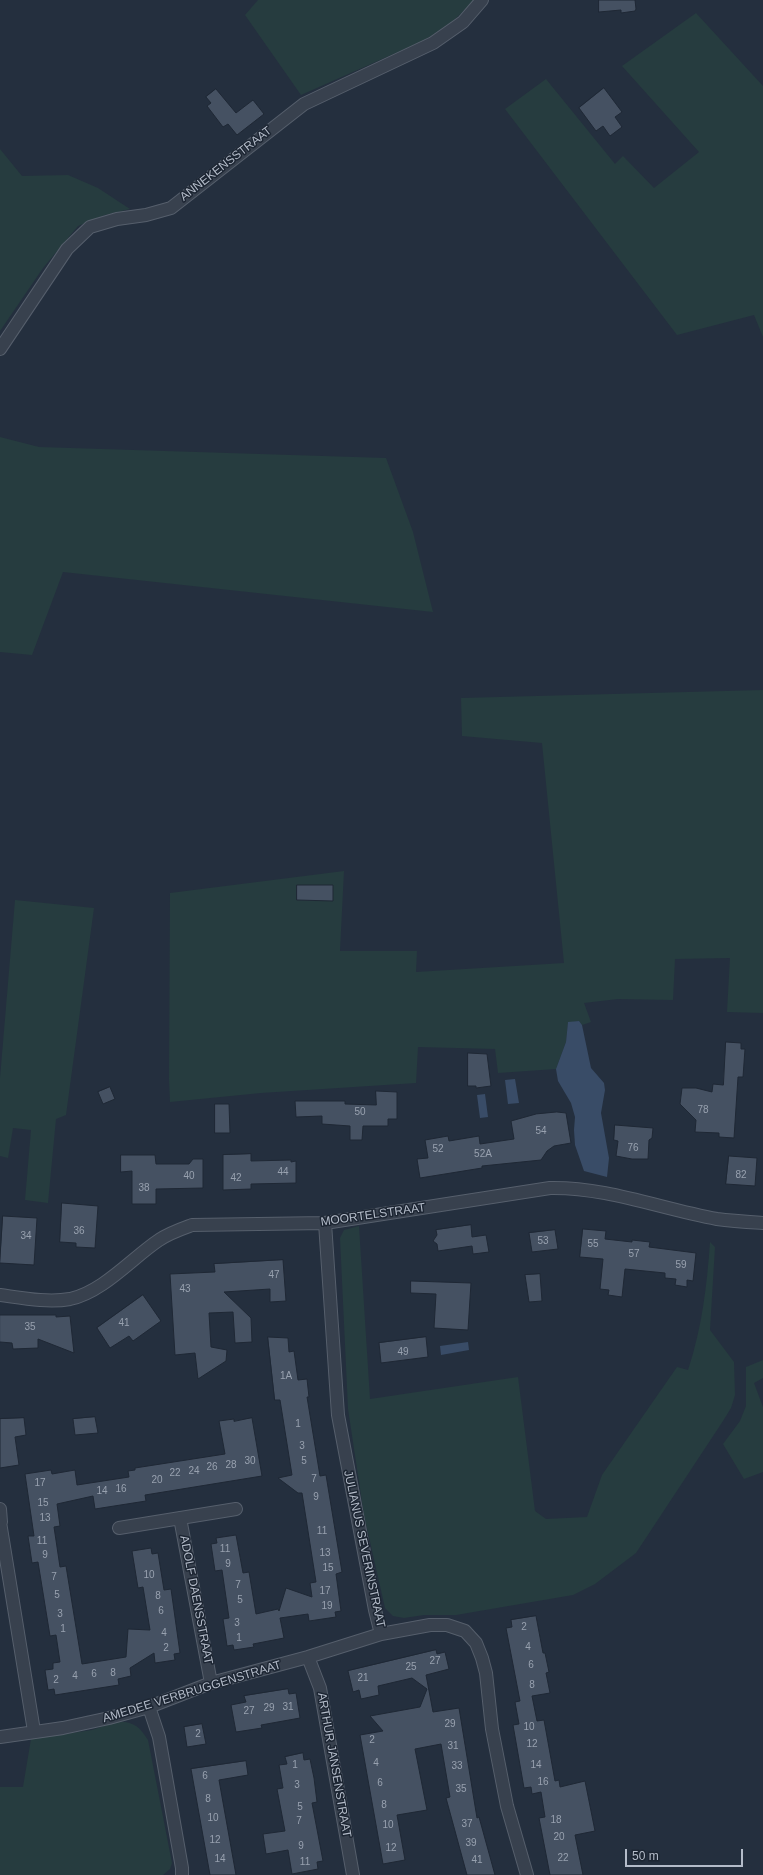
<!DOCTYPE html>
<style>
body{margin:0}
#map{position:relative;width:763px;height:1875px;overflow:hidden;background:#242f3e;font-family:Arial,sans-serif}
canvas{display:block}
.scale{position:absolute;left:625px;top:1849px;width:118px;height:18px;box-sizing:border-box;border:2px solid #b4bcc9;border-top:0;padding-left:5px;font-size:12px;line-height:14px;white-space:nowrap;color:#b4bcc9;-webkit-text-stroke:3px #1d2633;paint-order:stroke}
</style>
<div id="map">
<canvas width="763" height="1875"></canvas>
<div class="scale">50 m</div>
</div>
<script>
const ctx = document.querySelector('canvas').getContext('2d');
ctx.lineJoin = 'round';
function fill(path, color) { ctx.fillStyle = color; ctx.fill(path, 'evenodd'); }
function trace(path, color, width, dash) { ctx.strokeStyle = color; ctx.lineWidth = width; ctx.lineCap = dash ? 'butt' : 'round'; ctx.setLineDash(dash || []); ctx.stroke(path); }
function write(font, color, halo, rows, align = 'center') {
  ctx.font = font + ' Arial,sans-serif'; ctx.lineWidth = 3; ctx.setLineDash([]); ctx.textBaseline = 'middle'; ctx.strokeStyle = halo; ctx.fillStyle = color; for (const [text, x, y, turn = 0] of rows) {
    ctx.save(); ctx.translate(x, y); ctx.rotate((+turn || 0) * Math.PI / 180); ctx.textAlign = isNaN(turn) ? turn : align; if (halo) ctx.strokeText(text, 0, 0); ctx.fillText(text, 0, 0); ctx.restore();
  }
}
fill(new Path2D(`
 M258,0H475L453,21L425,40L301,95L245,15Z
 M696,13L763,86V337L754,315L677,335L505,109L546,79L615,164L623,156L654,188L699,152L622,66Z
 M0,149L22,176L68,175L98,188L130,209L105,215L78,226L43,268L0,331Z
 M0,437L39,447L386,458L413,532L433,612L63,572L32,655L0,652Z
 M763,690V1013L727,1012L730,958L675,959L673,1000L618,999L584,1003L591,1022L582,1025L579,1021L568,1023L566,1042L556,1069L498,1073L495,1049L418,1047L416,1083L261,1093L170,1102L169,1079L170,893L344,871L340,951H417L416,972L564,963L542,743L462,736L461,698Z
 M15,900L94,908L66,1115L56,1119L48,1203L25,1200L31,1130L13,1128L8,1158L0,1156V1078Z
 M359,1226L370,1399L518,1377L535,1511L546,1519L587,1517L602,1475L677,1367L688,1370C702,1328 707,1285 710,1242L715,1247L710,1330L734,1362L735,1395L731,1408L723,1421L636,1553L595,1584L573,1595L456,1615H424L404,1618L393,1616L385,1608L364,1515L348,1409L340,1238L344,1230Z
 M763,1360V1378L754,1383L763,1407V1472L744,1479L723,1444L740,1421L746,1406V1367Z
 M118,1721C135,1723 139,1726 148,1740L172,1863L170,1869L163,1875H0V1787H23L31,1739L92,1730Z`), '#263c3f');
fill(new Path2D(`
 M579,1021L582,1025L591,1068L604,1083L605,1090L601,1113L609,1158L607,1177L584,1171L575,1145L574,1130L575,1117L571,1103L558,1081L556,1069L566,1042L568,1022Z
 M515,1079L519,1103L508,1104L505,1080Z
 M485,1094L488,1117L480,1118L477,1095Z
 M468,1342L469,1350L441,1355L440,1346Z`), '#394c67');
const building = new Path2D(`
 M599,0H635L636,9L635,11L621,13V10L599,12Z
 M604,88L622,112L615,117L622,127L610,136L603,126L596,131L579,108Z
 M216,89L236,113L253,100L264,114L237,135L228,124L223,127L207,106L211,103L206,97Z
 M297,885H333V901L297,900Z
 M726,1042L741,1043V1049H745L743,1077H738L734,1138L719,1137V1133L695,1132L696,1120L680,1104L682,1088H696L712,1092L713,1084L723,1085Z
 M468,1053L487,1054L491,1086L476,1088V1086H468Z
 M110,1087L115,1099L103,1104L98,1092Z
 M376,1091L397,1092V1119H388V1126H363L362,1140H350V1126L322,1124V1116L296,1117L295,1101H345V1104L376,1105Z
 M215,1104H229L230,1133H215Z
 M557,1112L566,1113L571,1143L554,1146L547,1151L541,1160L482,1166V1168L420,1178L417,1159L428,1158L425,1140L448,1136L449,1141L479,1136L480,1144L514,1139L511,1121L536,1114Z
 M615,1125L653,1128L652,1138L649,1140L648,1159H632L616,1156L618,1141L614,1140Z
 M251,1154V1161L291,1160V1162L296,1161V1183L251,1184V1189L223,1190V1155Z
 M121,1155H155L156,1164H189L193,1159H203V1188L156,1189V1204H132V1171L121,1172Z
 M729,1156L757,1158L755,1186L726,1184Z
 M62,1203L98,1206L95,1248L76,1247V1243L60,1242Z
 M3,1216L37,1218L34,1265L0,1263Z
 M471,1225L472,1237L486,1235L489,1252L473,1254L472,1246L438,1251L437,1244L433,1241L437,1235L436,1230Z
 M583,1229L606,1231L605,1239L632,1242V1240L650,1242L649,1247L696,1253L693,1281L687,1280V1287L675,1285L676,1279L665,1278V1273L625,1269L622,1297L608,1295L609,1290L600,1289L603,1259L580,1257Z
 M555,1230L558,1249L532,1252L529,1233Z
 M283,1260L286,1301L270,1302V1289L224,1292L251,1318L252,1342L235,1343L233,1312L209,1313L211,1347L227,1350L226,1361L198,1379L195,1353L175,1355L170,1274L215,1272L214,1264Z
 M540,1274L542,1301L529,1302L525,1275Z
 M411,1281L471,1283L468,1330L434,1328L436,1294L411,1293Z
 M143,1295L161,1321L133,1341L129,1336L110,1348L97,1328Z
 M0,1315H56V1317L70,1316L74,1353L38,1339V1348L13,1349L12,1343L0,1342Z
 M268,1337L288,1338L289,1352L294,1351L298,1380L307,1379L309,1397H307L320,1476L326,1475L342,1572L336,1574L341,1611L335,1612L336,1617L309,1621L308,1614L280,1618L284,1638L253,1644L254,1647L234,1650L233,1645L227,1646L225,1632L223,1619L229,1618L222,1570L215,1571L211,1544L217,1543L216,1538L236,1535L243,1573L249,1572L256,1614L278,1609L279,1611L286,1588L312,1597L310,1583L316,1582L302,1493H298L278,1478L292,1475L280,1400H275Z
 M426,1337L428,1357L381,1363L379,1343Z
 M95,1417L98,1433L75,1435L73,1419Z
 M24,1418L26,1435L15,1437L19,1465L0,1468V1419Z
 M252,1418L262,1476L145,1495L146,1501L95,1509L93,1496L57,1504L60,1526L54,1527L60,1567L66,1566L82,1664L126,1657L128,1629L150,1630L143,1587L138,1588L132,1551L151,1548L152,1554L158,1553L164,1590L171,1589L180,1653L174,1654L175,1660L155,1663L154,1653L130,1668L131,1676L118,1679L119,1685L55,1695L54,1689L48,1690L45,1670L53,1669V1663L60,1662L56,1635L50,1636L38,1562L32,1563L28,1536H34L25,1474L51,1470L52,1474L75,1470L77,1485L129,1477L128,1471L135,1470V1468L225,1454L219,1421L234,1419V1421Z
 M536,1616L543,1653H545L549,1672L546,1673L550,1693L532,1696L537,1721L544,1720L555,1781L559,1780L560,1787L585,1781L595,1831L575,1835L583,1875H550L539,1818L545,1817L541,1792L532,1794L531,1787L524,1788L513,1725L519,1724L515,1702L520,1701L506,1628L512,1627L511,1620Z
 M436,1650L437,1654L445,1652L449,1669L426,1675L433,1712L459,1708L477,1818L479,1817L495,1875H467L446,1798L450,1797L441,1744L415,1749L427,1810L397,1815L405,1860L383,1864L360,1735L383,1731L370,1716L420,1707L427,1689L412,1678L378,1686L379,1695L361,1699L359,1690L353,1692L348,1671Z
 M288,1689L289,1694L296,1693L300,1718L261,1725L262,1728L236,1732L231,1705L246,1702L244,1696Z
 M202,1724L206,1744L187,1747L184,1727Z
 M303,1753L304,1760L310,1759L314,1778L317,1802L312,1803L323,1861L317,1862L318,1869L292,1874L288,1850L266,1854L263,1834L285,1831L277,1789L283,1788L279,1765L287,1764L285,1757Z
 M246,1761L248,1775L219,1780L236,1875H210L191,1769Z`);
fill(building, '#455162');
trace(building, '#1f2835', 1);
const minor = new Path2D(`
 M0,349L67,249L90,227L117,219L146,215L171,208L304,104L433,43L463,22L482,0
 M325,1223L338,1415L375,1610L381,1634
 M0,1295C22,1298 48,1303 70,1299C103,1292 132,1258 159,1240C169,1233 181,1229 192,1225L325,1223L550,1188C607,1187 661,1209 717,1219C732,1221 748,1222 763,1223
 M0,1509L1,1522
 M180,1518L211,1683
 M0,1522L34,1731
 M119,1528L236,1509
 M308,1657L320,1688L353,1875
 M149,1707L159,1737L182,1868V1875
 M0,1737L63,1728L109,1718L149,1707L211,1683L308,1657L381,1634L430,1625H447L465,1631L476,1643L482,1658L486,1673L492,1729L507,1806L527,1875`);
trace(minor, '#565f6c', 14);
trace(minor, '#38414e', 12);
write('10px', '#98a1af', null, [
 ["78",703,1110],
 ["50",360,1112],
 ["54",541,1131],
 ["76",633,1148],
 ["52",438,1149],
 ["52A",483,1154],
 ["44",283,1172],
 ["82",741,1175],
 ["40",189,1176],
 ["42",236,1178],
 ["38",144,1188],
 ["36",79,1231],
 ["34",26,1236],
 ["53",543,1241],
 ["55",593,1244],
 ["57",634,1254],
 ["59",681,1265],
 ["47",274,1275],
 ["43",185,1289],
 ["41",124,1323],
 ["35",30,1327],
 ["49",403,1352],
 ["1A",286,1376],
 ["1",298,1424],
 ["3",302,1446],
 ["30",250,1461],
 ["5",304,1461],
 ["28",231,1465],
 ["26",212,1467],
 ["24",194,1471],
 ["22",175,1473],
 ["7",314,1479],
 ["20",157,1480],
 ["17",40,1483],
 ["16",121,1489],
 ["14",102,1491],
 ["9",316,1497],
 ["15",43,1503],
 ["13",45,1518],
 ["11",322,1531],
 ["11",42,1541],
 ["11",225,1549],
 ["13",325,1553],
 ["9",45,1555],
 ["9",228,1564],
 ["15",328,1568],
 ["10",149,1575],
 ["7",54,1577],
 ["7",238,1585],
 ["17",325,1591],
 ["5",57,1595],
 ["8",158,1596],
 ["5",240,1600],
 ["19",327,1606],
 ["6",161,1611],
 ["3",60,1614],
 ["3",237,1623],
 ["2",524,1627],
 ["1",63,1629],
 ["4",164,1633],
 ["1",239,1638],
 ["4",528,1647],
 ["2",166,1648],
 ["27",435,1661],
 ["6",531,1665],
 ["25",411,1667],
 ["8",113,1673],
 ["6",94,1674],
 ["4",75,1676],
 ["21",363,1678],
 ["2",56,1680],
 ["8",532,1685],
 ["31",288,1707],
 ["29",269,1708],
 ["27",249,1711],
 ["29",450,1724],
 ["10",529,1727],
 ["2",198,1734],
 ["2",372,1740],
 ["12",532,1744],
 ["31",453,1746],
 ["4",376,1763],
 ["1",295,1765],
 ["14",536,1765],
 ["33",457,1766],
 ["6",205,1776],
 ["16",543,1782],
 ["6",380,1783],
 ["3",297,1785],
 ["35",461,1789],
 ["8",208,1799],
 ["8",384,1805],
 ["5",300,1807],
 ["10",213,1818],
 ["18",556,1820],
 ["7",299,1821],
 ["37",467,1824],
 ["10",388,1825],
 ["20",559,1837],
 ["12",215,1840],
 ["39",471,1843],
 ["9",301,1846],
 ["12",391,1848],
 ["22",563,1858],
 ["14",220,1859],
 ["41",477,1860],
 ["11",305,1862]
]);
write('12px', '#b4bcc9', '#1d2633', [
 ["ANNEKENSSTRAAT",226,164,-38],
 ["MOORTELSTRAAT",373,1215,-8],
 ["JULIANUS SEVERINSTRAAT",364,1549,78],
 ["ADOLF DAENSSTRAAT",196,1600,79],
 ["AMEDEE VERBRUGGENSTRAAT",192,1692,-17],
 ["ARTHUR JANSENSTRAAT",334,1765,80]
]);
</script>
